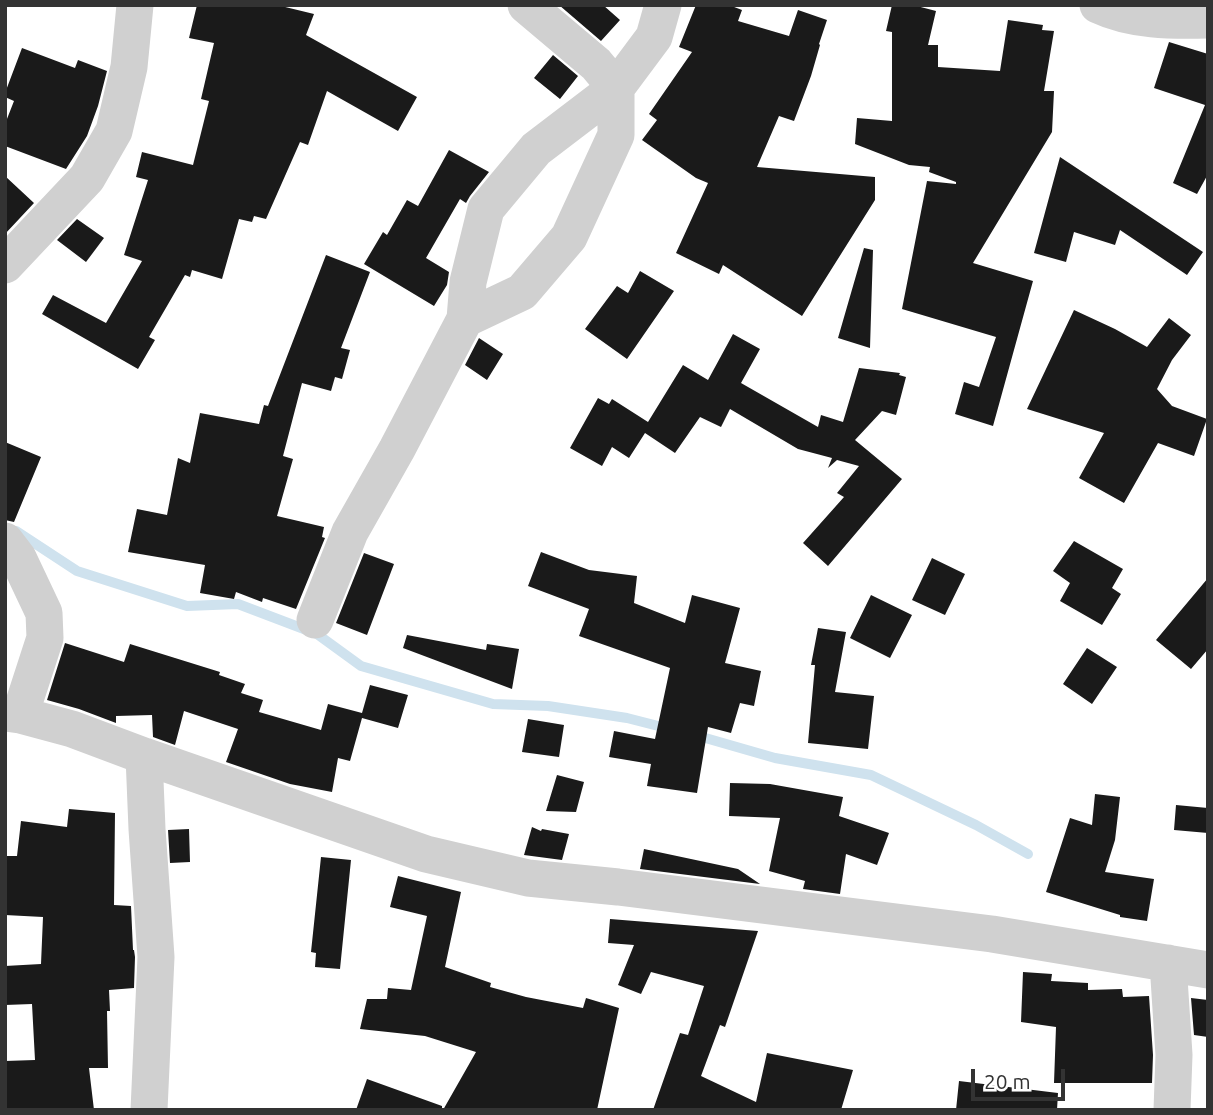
<!DOCTYPE html>
<style>
body{margin:0}
#map{position:relative;width:1213px;height:1115px;overflow:hidden;background:#fff;font-family:Ubuntu,sans-serif}
canvas{display:block}
.frame{position:absolute;inset:0;border:7px solid #333;pointer-events:none}
.scale{position:absolute;left:971px;top:1069px;width:94px;height:32px;box-sizing:border-box;border:4px solid #333;border-top:0;padding-left:9px;font-size:21px;line-height:24px;white-space:nowrap;color:#333;-webkit-text-stroke:5px #fff;paint-order:stroke}
</style>
<div id="map">
<canvas width="1213" height="1115"></canvas>
<div class="frame"></div>
<div class="scale">20 m</div>
</div>
<script>
const ctx = document.querySelector('canvas').getContext('2d');
ctx.lineJoin = 'round';
function trace(path, color, width, dash) { ctx.strokeStyle = color; ctx.lineWidth = width; ctx.lineCap = dash ? 'butt' : 'round'; ctx.setLineDash(dash || []); ctx.stroke(path); }
function fill(path, color) { ctx.fillStyle = color; ctx.fill(path, 'evenodd'); }
trace(new Path2D(`
 M16,531L77,571L187,606L238,604L317,634L361,666L493,704L548,706L627,718L670,729
 M695,735L775,758L871,775L976,825L1028,854`), '#cfe2ee', 10);
fill(new Path2D(`
 M197,5H277L314,14L306,35L417,97L398,131L327,91L308,145L300,142L266,219L254,216L252,222L239,219L222,279L192,270L190,277L185,275L149,337L155,340L138,369L42,314L53,295L106,323L142,261L124,255L148,180L136,177L142,152L193,165L209,101L201,99L214,43L189,38Z
 M559,5H603L620,20L601,41Z
 M696,5H729L742,10L738,21L789,36L798,10L827,20L819,44L820,45L811,76L794,121L779,116L757,167L875,177V200L802,316L723,265L719,274L676,253L708,183L696,178L642,140L657,120L649,114L692,52L679,47Z
 M892,5H913L936,11L928,45H938V67L1000,71L1008,20L1043,25L1042,30L1054,31L1044,91H1054L1052,132L973,263L1033,281L993,426L955,414L964,382L979,387L996,337L902,309L927,181L956,184V182L929,172L930,167L909,165L855,144L857,118L892,121V32L886,31Z
 M1169,42L1208,54V174L1197,194L1173,183L1205,105L1154,88Z
 M22,48L75,68L78,60L107,71L98,106L87,136L66,169L5,146V124L14,101L5,97V93Z
 M553,55L578,76L560,99L534,78Z
 M449,150L489,172L470,196L466,203L460,199L426,258L449,272L447,285L434,306L364,264L383,232L387,235L407,200L418,206Z
 M1060,157L1203,252L1187,275L1120,230L1115,245L1074,232L1066,262L1034,253Z
 M5,176L34,203L5,234Z
 M77,219L104,238L86,262L57,240Z
 M864,248L873,250L870,348L838,338Z
 M326,255L370,272L341,348L350,350L342,379L335,377L331,391L302,383L283,456L293,459L277,516L324,527L322,537L325,538L296,609L263,598L262,602L236,592L234,599L200,593L205,565L128,552L137,509L167,515L178,458L190,463L200,413L259,424L264,405L268,406Z
 M640,271L674,291L627,359L585,329L617,286L628,293Z
 M1074,310L1115,329L1147,347L1169,318L1191,335L1172,360L1157,389L1172,406L1207,419L1194,456L1158,443L1124,503L1079,478L1104,433L1027,409Z
 M733,334L760,349L741,383L818,427L821,415L843,422L859,368L900,373L899,375L906,377L896,415L882,411L855,440L902,479L828,566L803,543L844,497L837,493L859,466L837,460L828,468L832,458L798,449L730,409L721,427L700,417L675,453L645,433L629,458L612,447L602,466L570,448L598,398L609,404L612,399L648,422L683,365L708,380Z
 M479,338L503,354L487,380L465,365Z
 M5,442L41,457L14,522L5,520Z
 M1074,541L1123,569L1112,588L1121,594L1102,625L1060,601L1070,583L1053,571Z
 M541,552L589,570L637,576L634,603L685,623L692,595L740,608L725,663L761,671L754,706L740,703L731,733L708,727L697,793L647,786L651,764L609,757L614,731L655,739L670,668L579,636L589,609L528,586Z
 M364,553L394,564L367,635L336,623Z
 M932,558L965,574L945,615L912,600Z
 M1208,578V649L1191,669L1156,640Z
 M871,595L912,615L890,658L850,638Z
 M818,628L846,632L835,692L874,696L868,749L808,743L815,665H811Z
 M407,635L486,650L487,644L519,649L512,689L403,648Z
 M65,643L124,662L130,644L220,672L219,675L245,684L241,693L263,700L259,712L321,730L328,704L362,713L370,685L408,695L398,728L362,718L350,761L338,758L332,792L290,784L226,762L238,729L184,711L175,745L153,737L152,715L116,716V723L79,709L47,700Z
 M1087,648L1117,667L1092,704L1063,684Z
 M528,719L564,725L559,757L522,752Z
 M557,775L584,782L576,812L546,811Z
 M730,783L770,784L843,797L839,816L889,833L877,865L846,854L840,894L803,889L805,881L769,871L780,818L729,816Z
 M1095,794L1120,797L1115,840L1105,872L1154,879L1147,921L1120,917V915L1046,892L1070,818L1092,825Z
 M1176,805L1208,808V833L1174,830Z
 M69,809L115,813L114,905L131,906L133,950H134L135,957L134,988L109,990L110,1011H107L108,1068H89L94,1110H5V1061L35,1060L32,1004L5,1005V966L41,964L43,917L5,915V856H17L21,821L67,827Z
 M532,827L541,831L542,829L569,834L562,860L524,855Z
 M189,829L190,862L170,863L168,830Z
 M644,849L738,869L760,884L640,869Z
 M321,857L351,860L340,969L315,967L316,953L311,952Z
 M398,876L461,892L445,967L491,983L490,987L526,997L583,1008L586,998L619,1008L597,1110H443L476,1052L425,1036L360,1029L367,999H387L388,988L411,990L427,916L390,907Z
 M610,919L758,931L725,1027L720,1025L701,1076L756,1102L767,1053L853,1070L841,1110H653L680,1033L688,1035L704,986L651,972L641,994L618,985L634,945L608,943Z
 M1023,972L1052,974L1051,981L1088,983V990L1122,989L1123,997L1149,996L1153,1055L1152,1083H1054L1056,1027L1021,1022Z
 M1191,998L1208,1000V1037L1194,1035Z
 M367,1079L442,1106V1110H356Z
 M959,1081L1058,1093L1057,1110H956Z`), '#1a1a1a');
trace(new Path2D(`
 M1098,5C1132,21 1171,21 1208,20
 M5,265L87,178L114,131L129,67L135,5
 M465,319L522,292L569,237L616,135V88L596,64L526,5
 M5,541L18,558L44,613L45,638L20,715
 M315,620L350,532L397,449L465,319L468,282L486,209L536,149L616,88L654,37L663,5
 M5,713L20,715L72,729L144,756L426,854L528,878L618,887L992,934L1208,970
 M144,756L147,829L156,957L149,1110
 M1168,963L1174,1055L1172,1110`), '#d0d0d0', 37);
</script>
